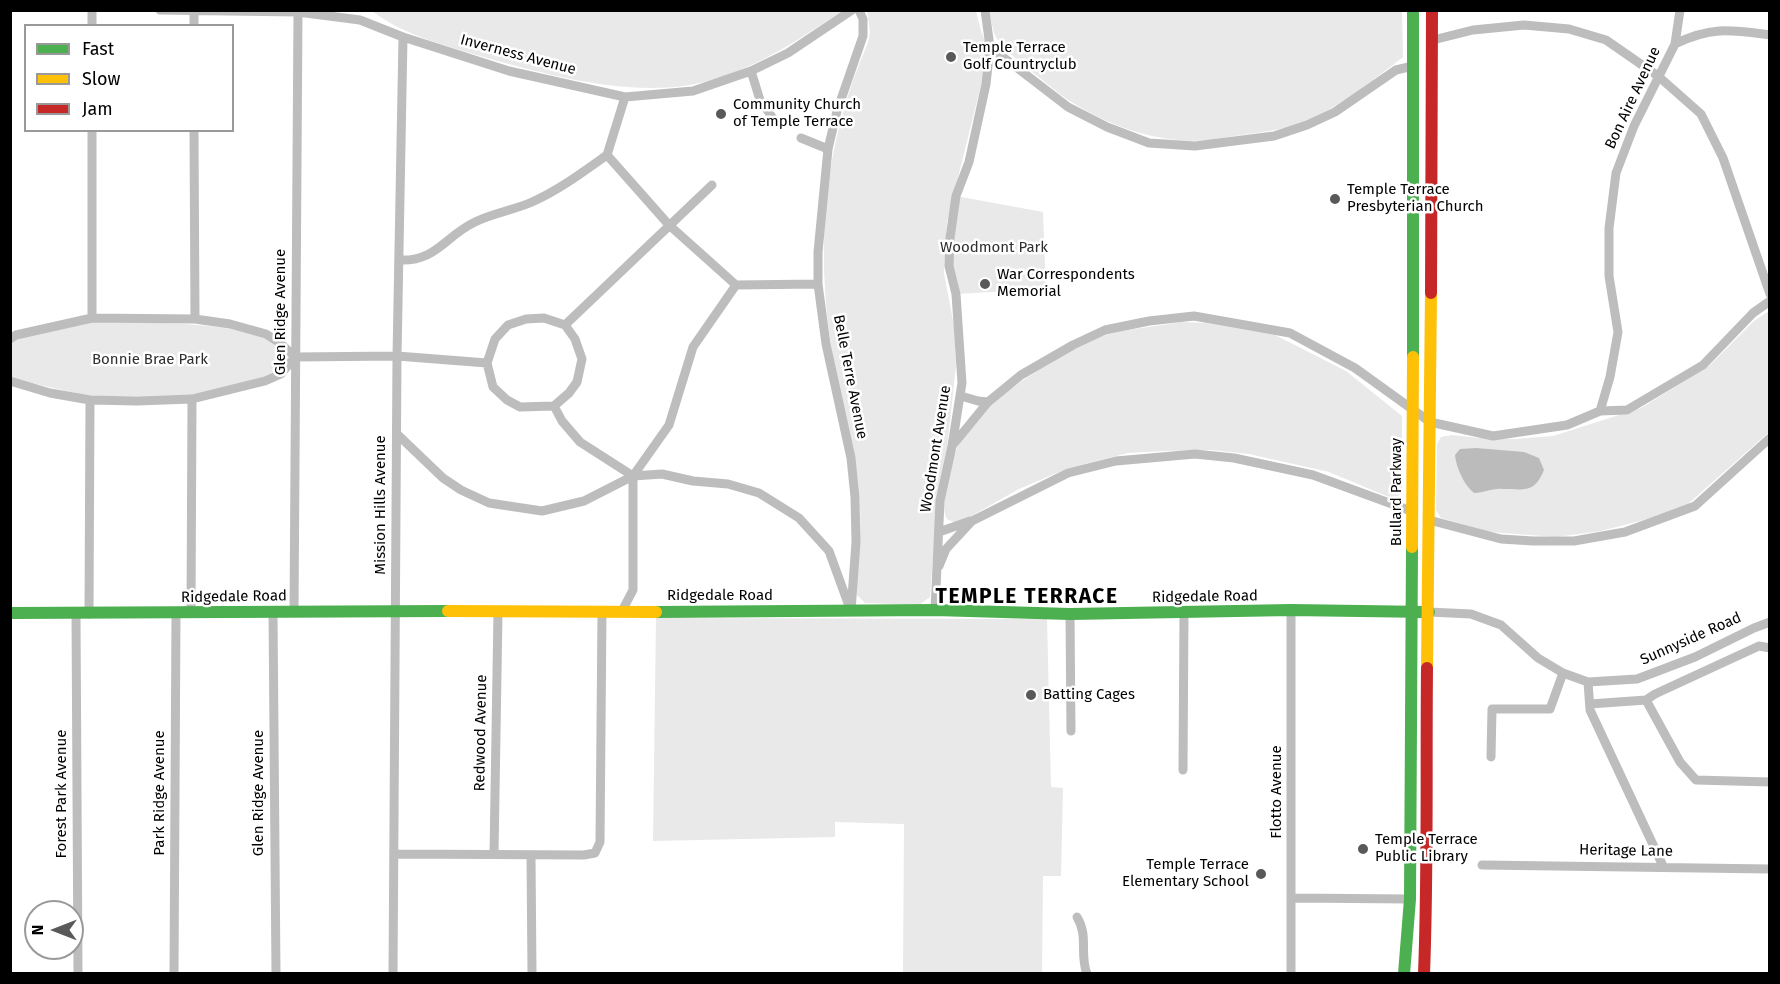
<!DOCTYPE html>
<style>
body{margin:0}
#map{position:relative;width:1780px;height:984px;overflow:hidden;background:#fff;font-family:"Fira Sans",sans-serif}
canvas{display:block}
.frame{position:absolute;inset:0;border:12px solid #000;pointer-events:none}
.legend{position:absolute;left:24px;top:24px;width:210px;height:108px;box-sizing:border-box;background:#fff;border:2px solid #999;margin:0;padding:8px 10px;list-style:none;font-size:18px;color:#000}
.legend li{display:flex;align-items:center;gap:12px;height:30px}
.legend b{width:30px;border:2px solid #999}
.north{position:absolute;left:24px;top:900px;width:60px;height:60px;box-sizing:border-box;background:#fff;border:2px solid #999;border-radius:50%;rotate:270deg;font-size:16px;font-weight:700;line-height:24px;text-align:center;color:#000}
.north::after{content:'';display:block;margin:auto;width:21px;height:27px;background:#595959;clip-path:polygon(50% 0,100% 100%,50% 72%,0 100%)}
</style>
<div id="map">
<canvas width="1780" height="984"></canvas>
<div class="frame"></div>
<ul class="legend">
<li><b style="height:8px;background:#4caf50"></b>Fast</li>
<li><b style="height:8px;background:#ffc107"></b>Slow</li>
<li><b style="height:8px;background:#c62828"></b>Jam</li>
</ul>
<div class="north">N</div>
</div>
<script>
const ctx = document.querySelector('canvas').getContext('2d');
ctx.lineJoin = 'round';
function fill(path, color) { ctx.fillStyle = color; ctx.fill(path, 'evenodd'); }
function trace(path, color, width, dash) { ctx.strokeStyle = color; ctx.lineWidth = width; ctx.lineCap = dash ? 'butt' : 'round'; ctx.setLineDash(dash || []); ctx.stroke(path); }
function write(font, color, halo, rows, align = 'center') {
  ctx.font = font + ' "Fira Sans",sans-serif'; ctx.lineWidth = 5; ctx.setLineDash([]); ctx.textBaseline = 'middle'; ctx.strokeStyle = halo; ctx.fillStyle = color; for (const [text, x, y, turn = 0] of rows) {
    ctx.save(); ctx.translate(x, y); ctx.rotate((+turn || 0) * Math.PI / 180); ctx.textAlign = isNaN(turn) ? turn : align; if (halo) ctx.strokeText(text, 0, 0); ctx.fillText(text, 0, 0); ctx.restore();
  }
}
fill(new Path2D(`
 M372,11H842C794,43 742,78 683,86C622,94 552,76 494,60C454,48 406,37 372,11Z
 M867,11H976L981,31L985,40V60L982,81L947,222L944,273L954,326L956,366L947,448L938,490L930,597L919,605L865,603L857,595C856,581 859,567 859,554C861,530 861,505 858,481C853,437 839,395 832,351C815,245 824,142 868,43L870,32Z
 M989,11H1402L1403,57C1373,80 1343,105 1308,120C1288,129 1264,132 1242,135C1226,137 1208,141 1192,141C1141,140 1084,116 1046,83C1032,71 1000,49 994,33C992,26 991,18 989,11Z
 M956,196L1043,212L1046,289L956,294L949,266Z
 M1769,311V432L1688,504L1647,519L1601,531L1556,537L1490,532L1441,518L1436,510L1437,444L1441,437L1452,435L1479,438L1514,439L1553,436L1641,408L1709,366L1754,321Z
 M92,322C127,323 281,317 289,360L280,370L266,378L192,395L91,397L11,378V343L20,337Z
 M1181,322L1207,323L1275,335L1346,371L1402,416V492L1396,498H1391L1329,472L1249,454L1211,450L1164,451L1128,453L1066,469L1019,489L966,519L953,522L947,519C942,510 945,499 946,488C951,428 1003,391 1051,363C1061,356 1071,349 1082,344C1112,329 1149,328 1181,322Z
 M656,618L1047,619L1051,787L1063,788L1061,876H1043L1042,973H903L904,824L835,822V837L653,841Z`), '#e9e9e9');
fill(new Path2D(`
 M1476,448L1524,452L1539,458L1544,470C1534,494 1525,489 1502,489C1493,488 1484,493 1474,493C1464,485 1456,467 1455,455L1460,449Z`), '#bbb');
trace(new Path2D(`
 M92,10V26
 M160,10L298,12L360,20L403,37L509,71L625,97L693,91L751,71L788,53L852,10
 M194,12V26
 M1433,40L1473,30L1524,25L1569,29L1606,40L1658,76L1701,114L1723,158L1770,294
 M1675,44C1712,26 1731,30 1770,35
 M990,47L1068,107L1107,127L1149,143L1195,146L1274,136L1307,125L1335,112L1396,70L1413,66
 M751,71L760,100L772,117
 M625,97L607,155L669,225L736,285
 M92,130V318
 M194,130L195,319
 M801,138L828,149
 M399,260C436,262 445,236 475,222C493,213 514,210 532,202C559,190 583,172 607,155
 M544,318L565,325L575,339L582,359L577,382L569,393L554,406L520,407L507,400L493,387L487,363L495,339L508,325L526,319Z
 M565,325L712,185
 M10,339L16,335L92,318L195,319L230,324L266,334L280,343L295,357L397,356L487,363
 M10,381L50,393L90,400L137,401L192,399L265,381L281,374L295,357
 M961,396L978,401L988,402
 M554,406L562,421L580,442L633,476L662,474L693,481L728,484L759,493L799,518L829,551L849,606
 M1600,411L1610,377L1618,332L1609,276V228L1616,173L1634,126L1675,44L1680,10
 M397,434L443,478L461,490L489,503L542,511L584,501L633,476L669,425L693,347L736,285L818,284
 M952,446L988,402L1021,375L1073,345L1105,330L1149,321L1194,316L1290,333L1355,368L1430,422L1493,436L1567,425L1600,411L1627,410L1703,365L1753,313L1770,301
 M1429,520L1501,539L1533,541H1574L1625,532L1695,506L1770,438
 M939,532L970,521
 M939,566L946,549L972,521L1068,473L1116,461L1195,454L1234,458L1313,475L1411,511
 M935,610L940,501L952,446L962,383L956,294L949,266L950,238L956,196L969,162L986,84L990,47L985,10
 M622,611L633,590V476
 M851,611L856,542L855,497L851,458L826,344L818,284V252L828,149L837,111L863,36V19L859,10
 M273,612L276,974
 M294,612L298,12
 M1429,612L1471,614L1501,625L1538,658L1563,673L1588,682L1637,679L1695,657L1754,628L1770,622
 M191,613L192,399
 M76,614L78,974
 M89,614L90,400
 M1070,614L1071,731
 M1588,682L1590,710L1663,866
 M1646,700L1680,762L1696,780L1770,782
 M1590,704L1646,700L1655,694L1759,646L1770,648
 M1491,757L1492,709H1550L1563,673
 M1183,770L1184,612
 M394,854L584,855L595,853L600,842L602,612
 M494,854L498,612
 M531,855L532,974
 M1482,865L1770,869
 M1292,898L1410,899
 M1077,917C1089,937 1079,953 1087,974
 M174,974L176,613
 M393,974L397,356L403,37
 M1291,974V610`), '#bdbdbd', 9);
trace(new Path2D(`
 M1413,357V10
 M656,612L935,610L1070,614L1291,610L1429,612
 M10,613L448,611
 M1404,974L1410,899L1412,547`), '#4caf50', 12);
trace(new Path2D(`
 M1412,547L1413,357
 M448,611L656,612
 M1427,668L1431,293`), '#ffc107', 12);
trace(new Path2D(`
 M1431,293L1432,10
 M1424,974C1428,872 1426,770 1427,668`), '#c62828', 12);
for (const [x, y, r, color] of [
 [951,57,6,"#595959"],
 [721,114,6,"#595959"],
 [1335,199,6,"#595959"],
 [985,284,6,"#595959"],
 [1031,695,6,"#595959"],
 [1363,849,6,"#595959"],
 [1261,874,6,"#595959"]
]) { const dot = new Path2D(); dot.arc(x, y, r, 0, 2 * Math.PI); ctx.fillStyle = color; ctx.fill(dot); trace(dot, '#fff', 2); }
write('15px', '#000', '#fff', [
 ["Temple Terrace",963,48],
 ["Golf Countryclub",963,65],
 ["Community Church",733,105],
 ["of Temple Terrace",733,122],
 ["Temple Terrace",1347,190],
 ["Presbyterian Church",1347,207],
 ["War Correspondents",997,275],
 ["Memorial",997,292],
 ["Batting Cages",1043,695],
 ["Temple Terrace",1375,840],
 ["Public Library",1375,857],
 ["Temple Terrace",1249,865,"right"],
 ["Elementary School",1249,882,"right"]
], 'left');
write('15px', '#000', '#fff', [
 ["Inverness Avenue",518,55,15],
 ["Bon Aire Avenue",1633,98,-65],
 ["Glen Ridge Avenue",281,312,-90],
 ["Belle Terre Avenue",850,377,79],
 ["Woodmont Avenue",936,449,-81],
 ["Bullard Parkway",1397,492,-90],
 ["Mission Hills Avenue",381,505,-90],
 ["Ridgedale Road",720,596],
 ["Ridgedale Road",234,597,-1],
 ["Ridgedale Road",1205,597,-1],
 ["Sunnyside Road",1691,639,-24],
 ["Redwood Avenue",481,733,-89],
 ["Flotto Avenue",1277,792,-90],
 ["Park Ridge Avenue",160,793,-90],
 ["Glen Ridge Avenue",259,793,-90],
 ["Forest Park Avenue",62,794,-90],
 ["Heritage Lane",1626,851,1]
]);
write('15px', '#2e2e2e', '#fff', [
 ["Woodmont Park",994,248],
 ["Bonnie Brae Park",150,360]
]);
ctx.letterSpacing = '1.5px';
write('bold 21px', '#000', '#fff', [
 ["TEMPLE TERRACE",1027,597]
]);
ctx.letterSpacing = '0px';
</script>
